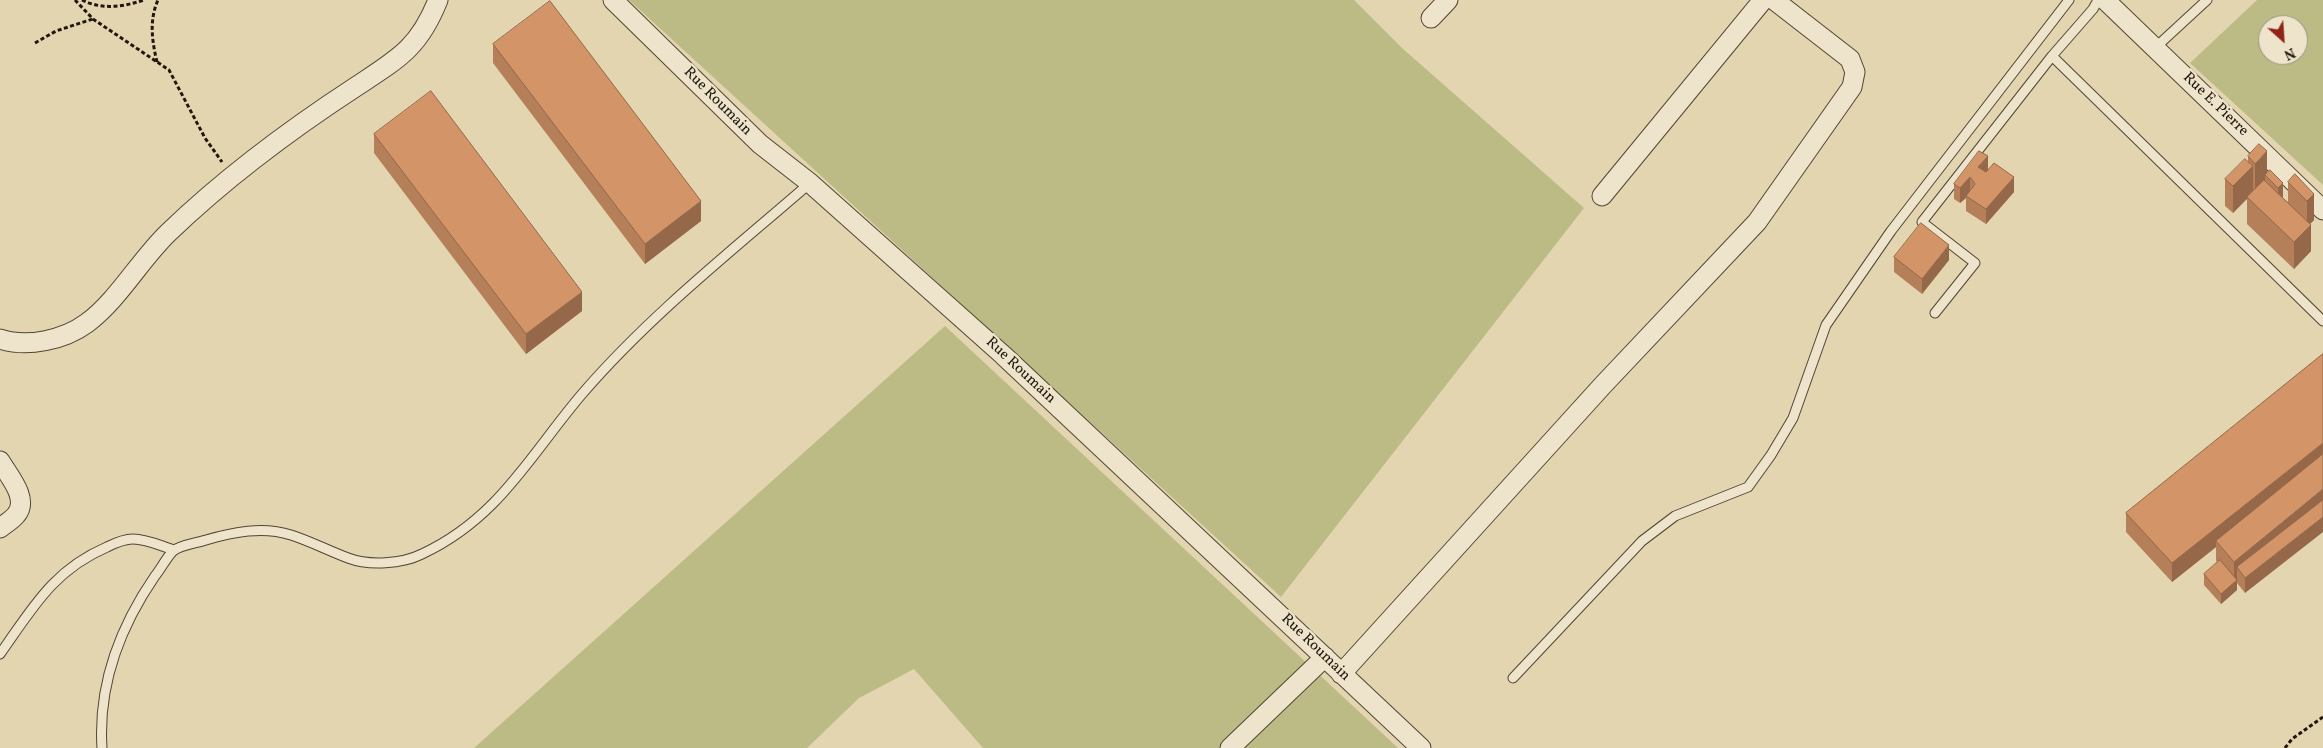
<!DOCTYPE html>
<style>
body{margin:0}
#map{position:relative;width:2323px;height:748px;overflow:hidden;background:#e3d5af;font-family:Vollkorn,serif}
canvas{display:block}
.north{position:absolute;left:2258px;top:15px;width:50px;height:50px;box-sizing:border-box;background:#ede4cb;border:1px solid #9b927f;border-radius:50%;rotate:154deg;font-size:14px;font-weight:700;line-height:20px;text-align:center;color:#20160c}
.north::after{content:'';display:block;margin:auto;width:18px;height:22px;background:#8f2418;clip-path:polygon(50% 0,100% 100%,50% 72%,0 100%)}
</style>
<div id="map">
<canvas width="2323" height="748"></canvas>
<div class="north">N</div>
</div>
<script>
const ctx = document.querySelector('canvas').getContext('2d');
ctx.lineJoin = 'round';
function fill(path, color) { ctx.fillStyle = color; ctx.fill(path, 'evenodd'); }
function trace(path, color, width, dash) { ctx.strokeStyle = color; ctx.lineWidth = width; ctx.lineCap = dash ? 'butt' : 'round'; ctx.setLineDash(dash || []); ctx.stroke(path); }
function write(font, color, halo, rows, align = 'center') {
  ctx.font = font + ' Vollkorn,serif'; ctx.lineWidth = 5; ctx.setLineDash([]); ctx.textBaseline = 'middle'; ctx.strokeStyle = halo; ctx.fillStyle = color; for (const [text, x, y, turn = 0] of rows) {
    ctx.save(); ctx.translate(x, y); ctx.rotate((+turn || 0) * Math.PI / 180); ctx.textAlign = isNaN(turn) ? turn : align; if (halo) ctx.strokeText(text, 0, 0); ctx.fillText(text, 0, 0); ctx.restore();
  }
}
fill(new Path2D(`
 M629,0H1354L1402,48L1584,208L1281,597Z
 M2257,0H2323V185L2190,63ZM2268,25H2298V55H2268Z
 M945,326L1398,748H983L914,669L859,698L807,748H474Z`), '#bcbb85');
const lane = new Path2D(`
 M2098,0L2093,9L2052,56L2323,321
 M2156,47L2207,0
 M1935,313L1975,263L1922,222L2052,56
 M0,654C32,609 53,570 107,547C115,543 124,539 133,539C147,539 161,546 174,550
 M1513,678L1642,541L1675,516L1748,487L1771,455L1793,418L1826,325L1891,231L2069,0
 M102,748C98,686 120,627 155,576C161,569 166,558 173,551C180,545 197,543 206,540C233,532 263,526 291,535C310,541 329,551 348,558C369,566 402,564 422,554C499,518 530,455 582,394C650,315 733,250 810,183`);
const street = new Path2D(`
 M613,0L760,144L810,183L1003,355L1421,748
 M2105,0L2323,210
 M1431,18L1448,0
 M1602,196L1763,0
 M0,339C27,348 64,340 87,323C118,300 140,260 168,233C225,178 291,129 357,86C398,59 419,48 438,0
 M0,461C8,475 30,499 16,515C12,520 5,524 0,528
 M1341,674L1603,385L1757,222L1852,87L1855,72L1850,59L1774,0
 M1230,748L1325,657`);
trace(lane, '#514635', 11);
trace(street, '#514635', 21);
trace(new Path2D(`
 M75,0L93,19L169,70L205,138L222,162
 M82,0C102,10 123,7 144,0
 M35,43L56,31L93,19
 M157,62C152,41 149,20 158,0
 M2285,748L2292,739L2323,717`), '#20160c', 3, [4, 2.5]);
trace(lane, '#ede4cb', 9);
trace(street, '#ede4cb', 19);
fill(new Path2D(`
 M493,44L701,221L645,264L493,63Z
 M374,134L582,311L526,354L374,153Z
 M2248,156L2267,173L2270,170L2283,198L2288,202V182L2314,194V220L2310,224L2311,251L2294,269L2247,224V198L2233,213L2225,206V179L2248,161Z
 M1988,170L2014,192L1986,224L1966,211V198L1960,203L1954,199V184Z
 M1894,257L1949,260L1922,294L1894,272Z
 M2323,354L2245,593L2237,583V590L2221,604L2204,585V574L2218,562L2216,561V547L2172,582L2126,532V513Z`), '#b57f59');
fill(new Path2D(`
 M2267,151V177L2265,175V180L2255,190V164Z
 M1988,156V171L1978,182V167Z
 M2253,166V193L2233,213V186Z
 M1970,177V192L1966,196V198L1960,203V188Z
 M2014,177V192L1986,224V209Z
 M2283,183V210L2278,214V188Z
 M2314,194V220L2307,227V201Z
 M701,201V221L645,264V244Z
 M2311,225V251L2294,269V242Z
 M1949,245V260L1922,294V279Z
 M582,292V311L526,354V334Z
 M2323,443V462L2216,541V547L2172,582V563Z
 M2323,489V508L2237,567V579L2234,582V562Z
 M2323,517V532L2245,593V578Z
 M2237,580V590L2221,604V594Z`), '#946848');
const building = new Path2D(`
 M550,1L701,201L645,244L493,44Z
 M431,91L582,292L526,334L374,134Z
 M2259,144L2267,151L2255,164L2248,156Z
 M1979,151L1988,156L1978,167L1986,172L1994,163L2014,177L1986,209L1966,196L1975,184L1970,177L1960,188L1954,184Z
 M2245,159L2253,166L2233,186L2225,179Z
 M2270,170L2283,183L2278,188L2265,175Z
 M2295,174L2314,194L2307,201L2288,182Z
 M2264,180L2311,225L2294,242L2247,197Z
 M1921,223L1949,245L1922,279L1894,257Z
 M2323,354V443L2172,563L2126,513Z
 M2323,454V489L2234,562L2216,541Z
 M2323,500V517L2245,578L2237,567Z
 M2220,560L2237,580L2221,594L2204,574Z`);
fill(building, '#d39467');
trace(building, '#946848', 1);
write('15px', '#20160c', '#ede4cb', [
 ["Rue Roumain",717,102,45],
 ["Rue E. Pierre",2215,105,44],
 ["Rue Roumain",1020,371,43],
 ["Rue Roumain",1315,648,44]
]);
</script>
